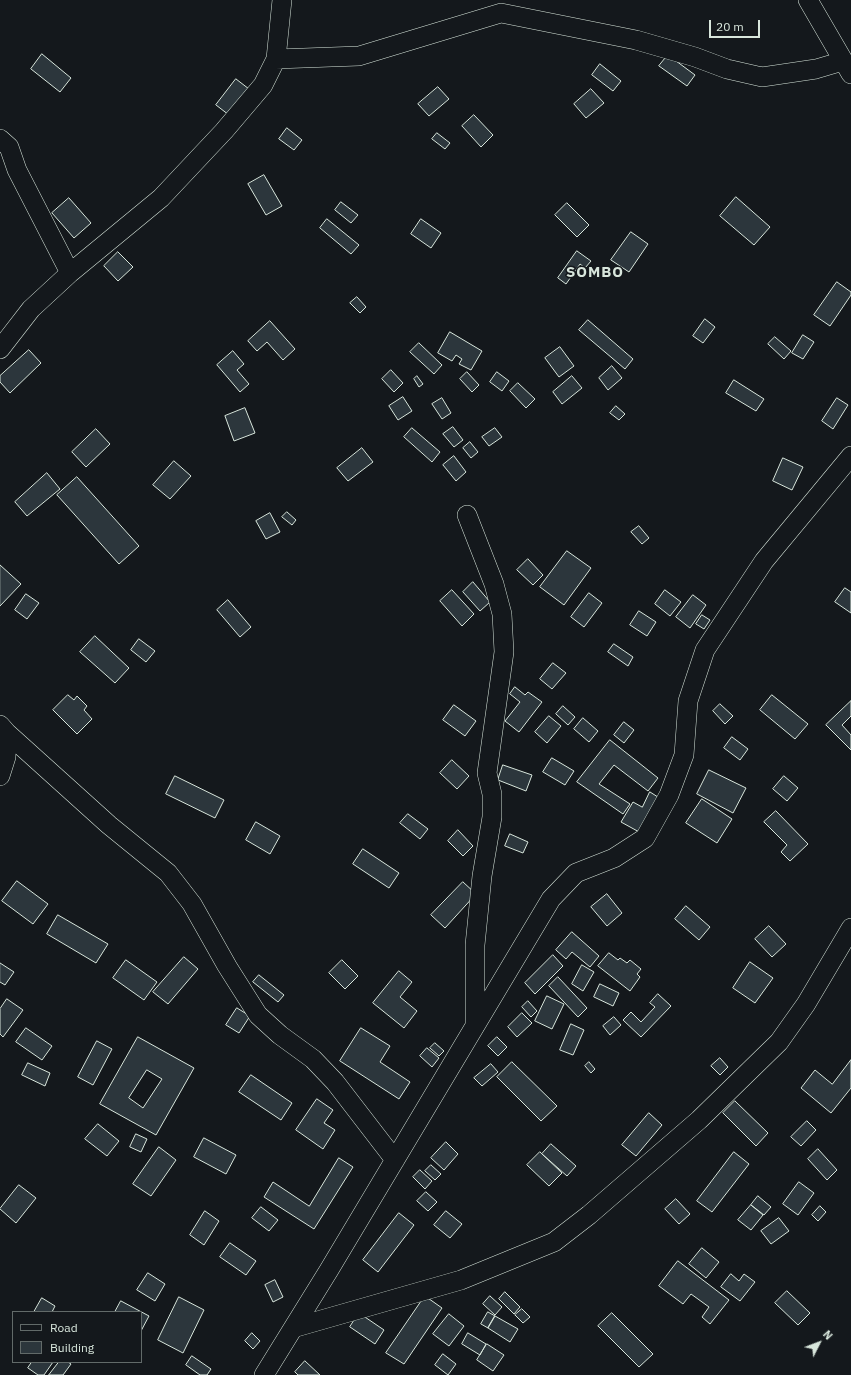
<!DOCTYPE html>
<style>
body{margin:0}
#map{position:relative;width:851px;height:1375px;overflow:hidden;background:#14181c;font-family:"IBM Plex Sans",sans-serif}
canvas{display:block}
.legend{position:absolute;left:12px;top:1311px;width:130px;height:52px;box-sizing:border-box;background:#14181c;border:1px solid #626a69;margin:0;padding:5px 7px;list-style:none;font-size:12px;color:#d8e6dc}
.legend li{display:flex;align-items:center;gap:8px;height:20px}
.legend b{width:20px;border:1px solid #626a69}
.north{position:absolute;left:799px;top:1323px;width:40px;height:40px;-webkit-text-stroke:3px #14181c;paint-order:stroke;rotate:48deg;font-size:11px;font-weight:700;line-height:16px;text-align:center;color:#d8e6dc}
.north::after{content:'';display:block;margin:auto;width:14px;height:18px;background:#d8e6dc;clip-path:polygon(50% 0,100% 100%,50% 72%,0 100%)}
.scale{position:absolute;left:709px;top:20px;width:51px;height:18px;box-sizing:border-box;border:2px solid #d8e6dc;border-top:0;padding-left:5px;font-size:12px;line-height:14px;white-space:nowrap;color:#d8e6dc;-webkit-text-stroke:3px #14181c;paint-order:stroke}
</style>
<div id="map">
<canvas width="851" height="1375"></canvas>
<ul class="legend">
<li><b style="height:5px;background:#14181c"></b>Road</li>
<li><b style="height:11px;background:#2c363c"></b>Building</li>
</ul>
<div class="north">N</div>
<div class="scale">20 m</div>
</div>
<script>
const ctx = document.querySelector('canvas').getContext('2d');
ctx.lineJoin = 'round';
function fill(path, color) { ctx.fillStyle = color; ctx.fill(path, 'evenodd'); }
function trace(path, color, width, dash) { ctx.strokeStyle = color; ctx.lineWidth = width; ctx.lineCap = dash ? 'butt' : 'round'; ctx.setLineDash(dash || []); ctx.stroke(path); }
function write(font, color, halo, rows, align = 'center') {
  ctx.font = font + ' "IBM Plex Sans",sans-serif'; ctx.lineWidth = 3; ctx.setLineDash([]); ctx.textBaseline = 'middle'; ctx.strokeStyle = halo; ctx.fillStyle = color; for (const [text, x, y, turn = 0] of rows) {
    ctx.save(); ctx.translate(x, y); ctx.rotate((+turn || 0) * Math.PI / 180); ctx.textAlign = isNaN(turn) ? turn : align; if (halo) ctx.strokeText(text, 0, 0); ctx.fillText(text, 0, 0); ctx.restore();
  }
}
const building = new Path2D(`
 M42,54L71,78L60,92L31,69Z
 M668,55L695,75L687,86L659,66Z
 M600,64L621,81L613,91L592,75Z
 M236,79L249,89L229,115L216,105Z
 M438,87L449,99L429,116L418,104Z
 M591,89L604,103L586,118L574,104Z
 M474,115L493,135L481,147L462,126Z
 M287,128L302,140L294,150L279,139Z
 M437,133L450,143L445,149L432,139Z
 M264,175L282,206L266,215L248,184Z
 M736,197L770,227L754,245L720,216Z
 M69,198L91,223L74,238L52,213Z
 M341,202L358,215L351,223L335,210Z
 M567,203L589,225L577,237L555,215Z
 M327,219L359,245L351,254L320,228Z
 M421,219L441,233L431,248L411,234Z
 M631,232L648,244L629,272L611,260Z
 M577,251L591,261L585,268L580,264L566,284L558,278Z
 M118,252L133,267L118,281L104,266Z
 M837,282L851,292V295L830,326L814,315Z
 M357,297L366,307L360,313L350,303Z
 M705,319L715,327L703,343L693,336Z
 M588,320L633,359L625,369L579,330Z
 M270,321L295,349L283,360L267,342L257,351L248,341Z
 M450,332L482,351L471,370L459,364L462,359L456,355L452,361L438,353Z
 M803,335L814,342L803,359L792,353Z
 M775,337L791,351L784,359L768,344Z
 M419,343L442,365L434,374L410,352Z
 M560,347L574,366L559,377L545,358Z
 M29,350L41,363L10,393L0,382V376Z
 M233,351L244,364L237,370L249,384L240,392L217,365Z
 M612,366L622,378L608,390L599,378Z
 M391,370L403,383L394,392L382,379Z
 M467,372L479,385L472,392L460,379Z
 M497,372L509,381L502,391L490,382Z
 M417,376L423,384L419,387L414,379Z
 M572,376L582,388L562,404L553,392Z
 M734,380L764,399L756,411L726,393Z
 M518,383L535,399L526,408L510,391Z
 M403,397L412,411L398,420L389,406Z
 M442,398L451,413L442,419L432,404Z
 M837,398L848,405L833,429L822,421Z
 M616,406L625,414L619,420L610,413Z
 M245,408L255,433L234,441L225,416Z
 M453,427L463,440L454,447L443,434Z
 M412,428L440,452L432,462L404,437Z
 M495,428L502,437L489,446L482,437Z
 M96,429L110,444L86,467L72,452Z
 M470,442L478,452L471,458L463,448Z
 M362,448L373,462L348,481L337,468Z
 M454,456L466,472L456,481L443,465Z
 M783,458L803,467L792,490L773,481Z
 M174,461L191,476L170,499L153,485Z
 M47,473L60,489L27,516L15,502Z
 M77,477L139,546L119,564L57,495Z
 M287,512L296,520L292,525L282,517Z
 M270,513L280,532L266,539L256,521Z
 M639,526L649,538L642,544L631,532Z
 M567,551L591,568L564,605L540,587Z
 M528,559L543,575L533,585L517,570Z
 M0,565L21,584L0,606Z
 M473,582L490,602L480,611L463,592Z
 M845,588L851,592V613L835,602Z
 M452,590L474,614L462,626L440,601Z
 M665,590L681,602L670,616L655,604Z
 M589,593L602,603L584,627L571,617Z
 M26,594L39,603L27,619L15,610Z
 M693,595L706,605L690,628L676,617Z
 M228,600L251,627L240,637L217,610Z
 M639,611L656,622L647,636L630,625Z
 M702,615L710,620L704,629L696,624Z
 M95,636L129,668L115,683L80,652Z
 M139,639L155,651L146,662L131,650Z
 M614,644L633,657L628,666L608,652Z
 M553,663L566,673L552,689L540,679Z
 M515,687L525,695L528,692L542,702L519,732L505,721L520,702L510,694Z
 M68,695L74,700L77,696L87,706L84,710L92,719L77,734L53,710Z
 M772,695L808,724L795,739L760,710Z
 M851,701V716L842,725L851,735V750L826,725Z
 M720,704L733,716L725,724L713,711Z
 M454,705L476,721L465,736L443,720Z
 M563,706L575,717L568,725L556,714Z
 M549,716L561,726L547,743L535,732Z
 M583,718L598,731L589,742L574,729Z
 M624,722L634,730L624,743L614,735Z
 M732,737L748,749L740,760L724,748Z
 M610,740L658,778L648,791L614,765L599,784L630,804L623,814L577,782Z
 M552,758L574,771L565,785L543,772Z
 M452,760L469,776L457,789L440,773Z
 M503,765L532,775L526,791L498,780Z
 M709,770L746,788L733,813L697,794Z
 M175,776L224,800L215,818L166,794Z
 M784,776L798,788L787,801L773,789Z
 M650,792L661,799L641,833L621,822L633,802L642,807Z
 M702,799L732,819L717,843L686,823Z
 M776,811L808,844L790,861L781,852L787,845L764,822Z
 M408,814L428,829L420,839L400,823Z
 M256,822L280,836L270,854L246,840Z
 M458,830L473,846L463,856L448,841Z
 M510,834L528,842L523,853L505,846Z
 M363,849L399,873L389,888L353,864Z
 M17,881L48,904L33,924L2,901Z
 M463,882L476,894L445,928L431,915Z
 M607,894L622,913L607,926L591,907Z
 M686,906L710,927L699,940L675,919Z
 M58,915L108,944L96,963L47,934Z
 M769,926L786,944L772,957L755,939Z
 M572,932L599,956L590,967L572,952L566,959L556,950Z
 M609,953L618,960L620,958L627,963L630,960L641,969L637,974L640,977L630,991L598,966Z
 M553,955L563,966L535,994L525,983Z
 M184,957L198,969L168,1004L153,992Z
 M126,960L157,982L144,1000L113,978Z
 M342,960L358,976L345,989L329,973Z
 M750,962L773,978L755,1003L733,988Z
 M0,963L14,972L5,985L0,982Z
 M582,965L594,972L583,991L572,984Z
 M399,971L412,982L400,997L417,1011L404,1028L373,1003Z
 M259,975L284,995L278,1002L253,982Z
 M558,977L587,1008L578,1017L549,986Z
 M600,984L619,993L613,1006L594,997Z
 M658,994L671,1006L641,1037L623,1020L631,1012L641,1022L655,1007L650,1003Z
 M547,996L564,1004L552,1029L535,1021Z
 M7,999L23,1010L3,1037L0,1034V1009Z
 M528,1001L537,1011L531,1017L522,1007Z
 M237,1008L250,1016L239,1033L226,1025Z
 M522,1013L532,1023L517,1037L508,1027Z
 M614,1017L621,1025L610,1035L603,1026Z
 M571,1024L584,1030L573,1055L560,1050Z
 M26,1028L52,1046L42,1060L16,1042Z
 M361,1028L390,1046L380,1062L410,1082L399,1099L340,1061Z
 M138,1037L194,1068L156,1135L100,1104ZM147,1070L162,1079L143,1108L129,1098Z
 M497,1037L507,1047L498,1056L488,1046Z
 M97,1041L112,1049L93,1085L78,1077Z
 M435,1043L444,1051L439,1056L430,1048Z
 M427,1048L439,1058L432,1067L420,1056Z
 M720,1058L728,1067L720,1075L711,1066Z
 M851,1060V1088L831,1113L801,1088L815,1070L832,1084Z
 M512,1062L557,1106L541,1121L497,1077Z
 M589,1062L595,1069L591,1073L585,1066Z
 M28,1063L50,1073L45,1086L22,1075Z
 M491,1064L498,1072L482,1086L474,1078Z
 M251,1075L292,1103L281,1120L239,1092Z
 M317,1099L333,1110L324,1123L335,1130L323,1149L296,1130Z
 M735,1101L768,1133L756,1146L723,1113Z
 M649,1113L662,1125L636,1156L622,1145Z
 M807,1121L816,1130L801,1146L791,1137Z
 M98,1124L119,1141L107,1156L85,1139Z
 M136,1134L147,1139L141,1152L130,1147Z
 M204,1138L236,1155L226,1174L194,1157Z
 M446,1142L458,1154L444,1170L431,1158Z
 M551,1144L576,1166L567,1176L542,1154Z
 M159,1147L176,1160L151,1196L133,1184Z
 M818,1149L837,1170L827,1180L808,1159Z
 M540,1152L562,1173L549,1186L527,1165Z
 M734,1152L749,1164L712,1212L697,1201Z
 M339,1158L353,1167L314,1229L264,1197L273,1182L309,1206Z
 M431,1165L441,1174L435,1180L425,1171Z
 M420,1170L432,1181L425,1189L413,1177Z
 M799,1182L814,1193L798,1215L783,1204Z
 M19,1185L36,1198L16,1223L0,1209Z
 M426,1192L437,1202L428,1211L417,1201Z
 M758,1196L771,1207L764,1215L751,1205Z
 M676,1199L690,1214L679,1224L665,1209Z
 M751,1205L763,1215L751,1230L738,1220Z
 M820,1206L826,1212L818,1221L812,1215Z
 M261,1207L278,1220L269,1231L252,1218Z
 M205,1211L219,1221L204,1245L190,1235Z
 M446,1211L462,1224L450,1238L434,1225Z
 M399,1213L414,1225L378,1272L363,1260Z
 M779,1218L789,1231L771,1244L761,1231Z
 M230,1243L256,1261L246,1275L220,1257Z
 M702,1248L719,1262L706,1278L689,1264Z
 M678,1261L729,1300L710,1324L702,1317L709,1307L691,1294L683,1304L659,1286Z
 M148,1273L165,1284L155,1301L137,1290Z
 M731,1274L739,1281L744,1274L755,1282L740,1301L721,1287Z
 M275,1280L283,1297L273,1302L265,1285Z
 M787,1291L810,1313L798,1325L775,1303Z
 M505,1292L520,1307L514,1314L499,1299Z
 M425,1296L442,1308L404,1364L386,1353Z
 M490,1296L502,1307L495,1315L483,1304Z
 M179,1297L204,1310L183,1353L158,1340Z
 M42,1298L55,1306L52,1312H34Z
 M121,1301L149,1316L141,1331V1312H115Z
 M522,1309L530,1317L523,1323L515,1315Z
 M488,1312L495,1316L488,1328L481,1324Z
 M359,1313L384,1330L375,1344L350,1327Z
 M612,1313L653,1354L639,1367L598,1326Z
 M449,1314L464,1326L449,1346L433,1334Z
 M495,1316L518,1329L510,1342L488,1328Z
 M252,1333L260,1341L253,1349L245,1341Z
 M468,1333L486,1344L480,1355L462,1344Z
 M487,1344L504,1355L493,1371L477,1360Z
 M443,1354L456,1364L448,1375L435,1365Z
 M192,1356L211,1369L207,1375H200L186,1365Z
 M305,1361L320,1375H298L295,1372Z
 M32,1362H53L44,1375H38L28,1368Z
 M59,1362H68L71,1364L63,1375H49Z`);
fill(building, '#2c363c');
trace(building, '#d8e6dc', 1);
const minor = new Path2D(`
 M808,0L851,74
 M276,59L359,56L501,13L636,40L695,57L727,69L762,77L816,69L843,61
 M0,139L9,147L17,170L70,273
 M0,349L31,309L70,273L161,198L224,131L263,85L276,59L282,0
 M467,515L494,584L502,614L504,652L487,773L492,794V817L482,876L475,945V1026
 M0,725L7,733L109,825L168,873L192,904L227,966L258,1015L280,1035L313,1059L335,1082L395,1160
 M0,776L6,757L7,733
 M293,1328L461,1280L554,1242L589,1215L699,1120L779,1042L806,1004L851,928
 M264,1375L329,1270L551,899L576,873L614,858L645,838L669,795L684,755L688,701L705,650L764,561L851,456`);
trace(minor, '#d8e6dc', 20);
trace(minor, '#14181c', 19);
ctx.letterSpacing = '1px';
write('bold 15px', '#d8e6dc', '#14181c', [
 ["SOMBO",595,273]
]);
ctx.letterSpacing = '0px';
</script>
